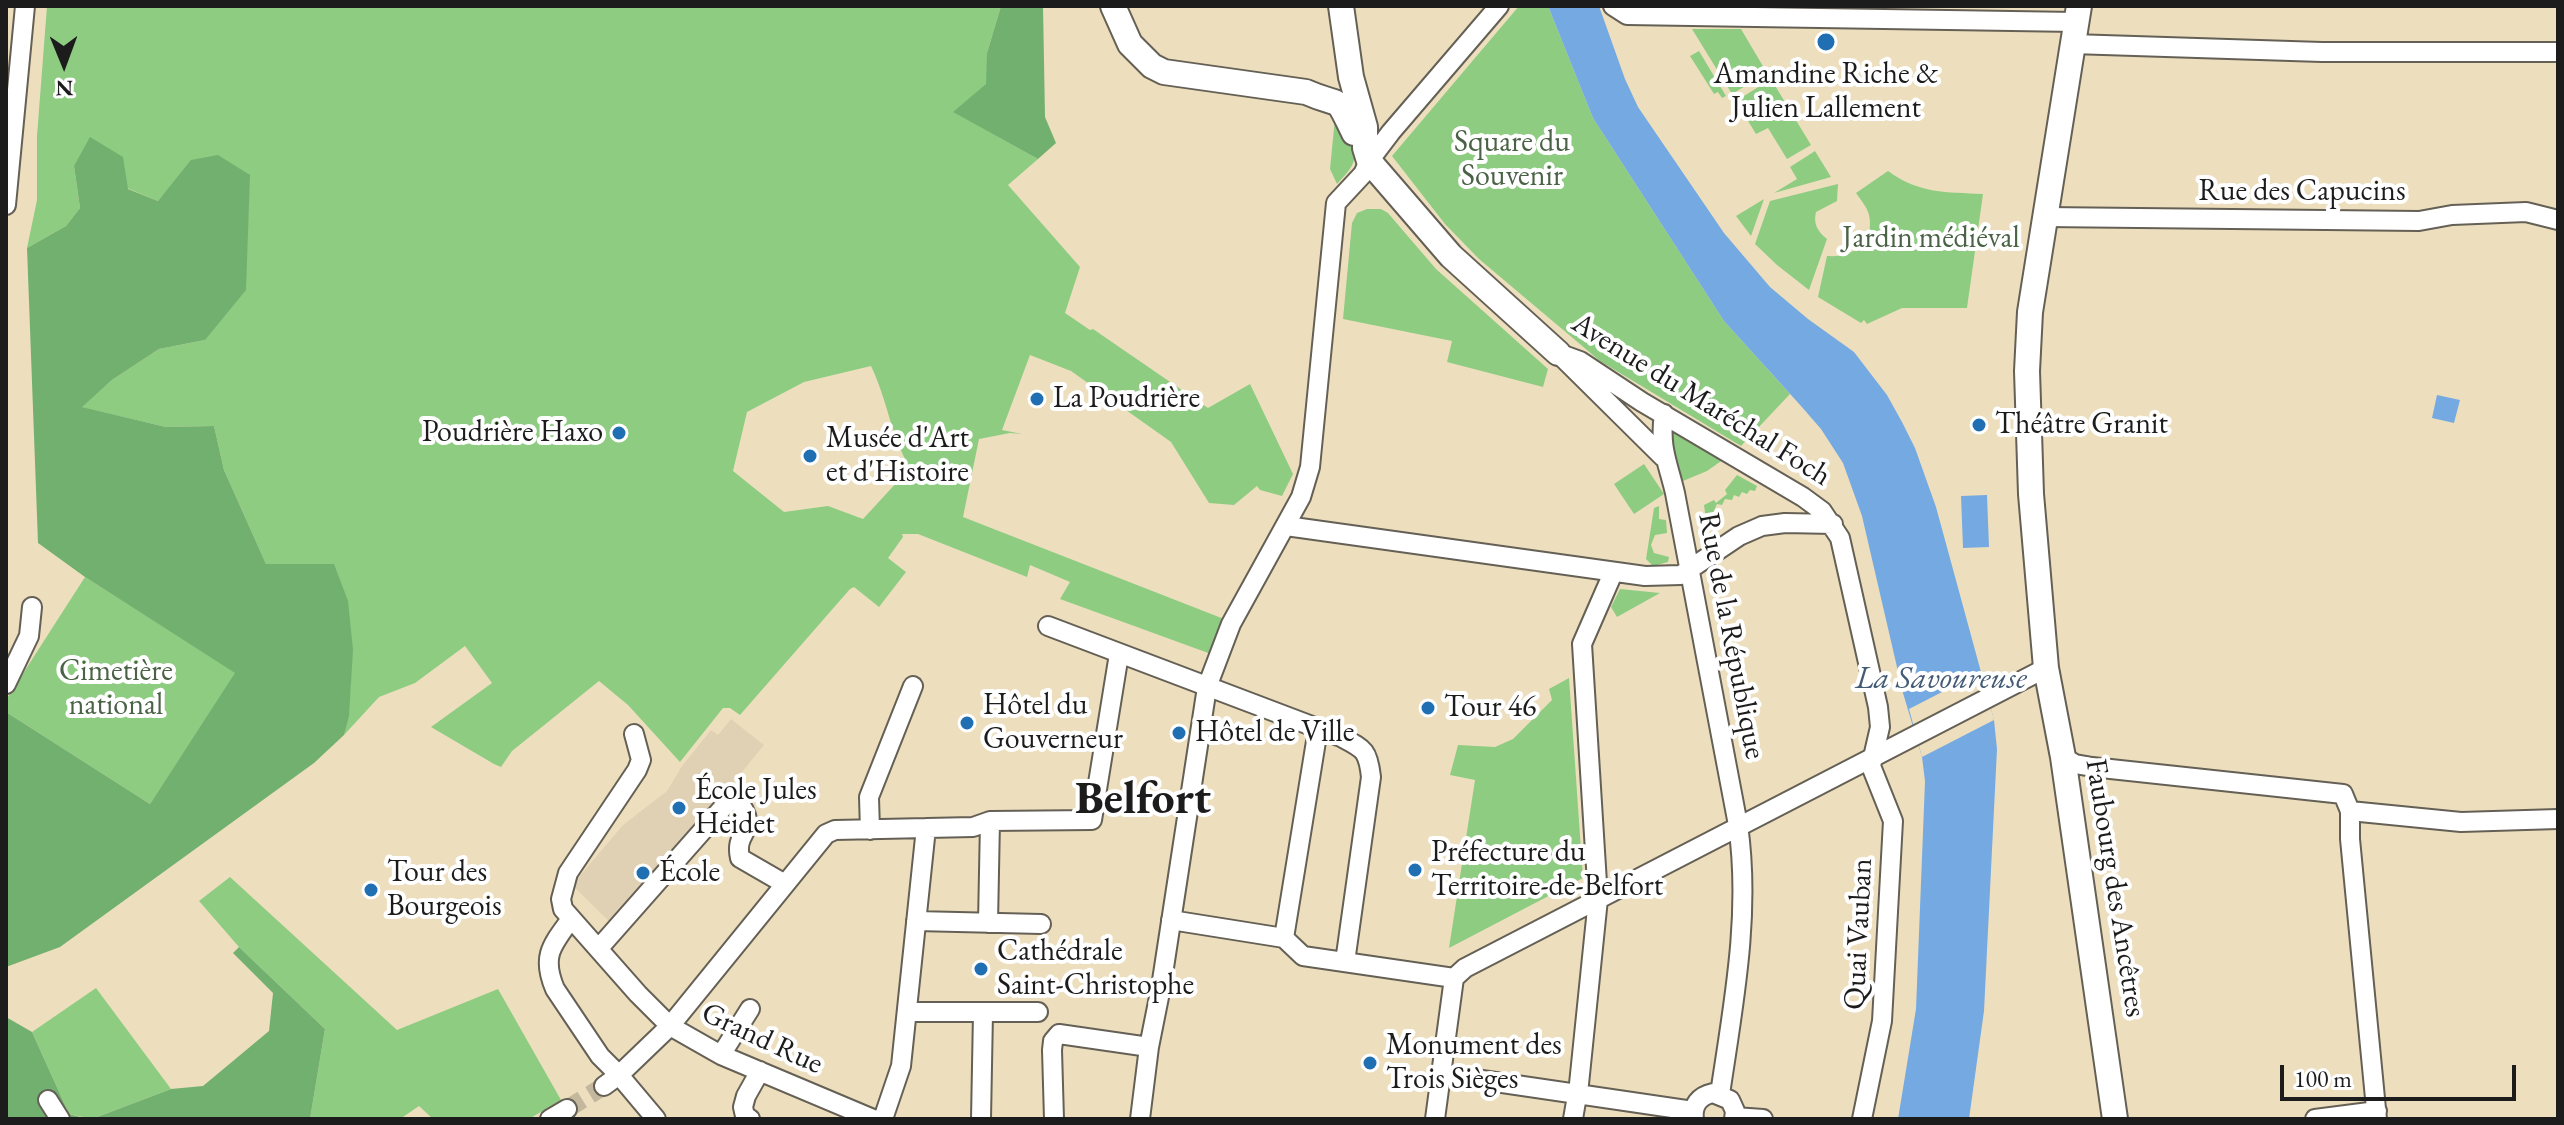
<!DOCTYPE html>
<meta charset="utf-8">
<style>
body{margin:0}
#map{position:relative;width:2564px;height:1125px;overflow:hidden;background:#eddfbe;font-family:"EB Garamond",serif}
canvas{display:block}
.frame{position:absolute;inset:0;border:8px solid #1c1c1c;pointer-events:none}
.north{position:absolute;left:24px;top:24px;width:80px;height:80px;-webkit-text-stroke:6px #fff;paint-order:stroke;rotate:179deg;font-size:22px;font-weight:700;line-height:32px;text-align:center;color:#1c1c1c}
.north::after{content:'';display:block;margin:auto;width:28px;height:36px;background:#1c1c1c;clip-path:polygon(50% 0,100% 100%,50% 72%,0 100%)}
.scale{position:absolute;left:2280px;top:1065px;width:236px;height:36px;box-sizing:border-box;border:4px solid #1c1c1c;border-top:0;padding-left:10px;font-size:24px;line-height:28px;white-space:nowrap;color:#1c1c1c;-webkit-text-stroke:6px #fff;paint-order:stroke}
</style>
<div id="map">
<canvas width="2564" height="1125"></canvas>
<div class="frame"></div>
<div class="north">N</div>
<div class="scale">100 m</div>
</div>
<script>
const ctx = document.querySelector('canvas').getContext('2d');
ctx.lineJoin = 'round';
function fill(path, color) { ctx.fillStyle = color; ctx.fill(path, 'evenodd'); }
function trace(path, color, width, dash) { ctx.strokeStyle = color; ctx.lineWidth = width; ctx.lineCap = dash ? 'butt' : 'round'; ctx.setLineDash(dash || []); ctx.stroke(path); }
function write(font, color, halo, rows, align = 'center') {
  ctx.font = font + ' "EB Garamond",serif'; ctx.lineWidth = 8; ctx.setLineDash([]); ctx.textBaseline = 'middle'; ctx.strokeStyle = halo; ctx.fillStyle = color; for (const [text, x, y, turn = 0] of rows) {
    ctx.save(); ctx.translate(x, y); ctx.rotate((+turn || 0) * Math.PI / 180); ctx.textAlign = isNaN(turn) ? turn : align; if (halo) ctx.strokeText(text, 0, 0); ctx.fillText(text, 0, 0); ctx.restore();
  }
}
fill(new Path2D(`
 M731,719L764,745L667,864L613,925L572,885L623,825L667,791L682,766L711,730L718,735Z`), '#e1d1b4');
fill(new Path2D(`
 M47,6H1001L987,53V84L954,112L1038,159L1008,185L1080,267L1065,313L1090,330L1093,329L1208,408L1250,384L1293,474L1282,496L1260,490L1257,486L1234,505L1209,503L1171,442L1071,371L1030,355L1002,430L1022,434L1010,433L979,439L963,517L1224,619L1211,654L1060,599L1070,582L1030,565L1027,577L918,534H902L903,537L888,558L906,572L879,607L854,587L850,589L740,715L730,708H723L680,762L628,705L599,681L512,751L501,767L494,764L431,727L492,683L465,646L415,683L379,697L344,735L351,683L266,564L224,470L214,426L166,427L81,407L112,380L159,349L205,340L172,185L158,201L74,166L80,208L66,226L27,248L37,200V136ZM871,366C887,399 891,436 910,468L863,519L828,506L784,512L733,471L747,412L804,382Z
 M1519,6H1548L1593,118L1724,321L1790,394L1741,446L1600,361L1479,259L1445,224L1392,156Z
 M1692,29H1741L1767,73L1732,94Z
 M1699,51L1726,96L1722,98L1718,92L1714,94L1690,56Z
 M1771,79L1811,145L1787,159L1768,128L1756,134L1736,101Z
 M1336,108C1345,120 1360,148 1353,163C1350,171 1342,178 1337,184L1330,169Z
 M1815,151L1831,177L1774,193L1797,179L1790,167Z
 M1888,171C1919,194 1946,192 1983,194L1967,308H1902L1867,324L1864,320L1861,323L1818,297L1827,256C1853,258 1875,242 1869,215C1867,207 1860,199 1856,193Z
 M1838,184L1837,201L1816,212C1813,224 1818,232 1827,239L1809,290L1777,265L1755,244L1770,201Z
 M1764,199L1751,236L1736,216Z
 M1367,209H1381L1388,213L1436,269L1548,369L1543,387L1447,362L1452,341L1343,319L1352,223L1357,213Z
 M1670,428L1724,459L1707,471L1683,481L1668,445Z
 M1644,464L1664,494L1634,514L1614,484Z
 M1737,475L1757,486L1755,491L1750,490L1747,494L1742,492L1739,497L1734,495L1732,500L1725,499L1722,505L1717,504L1712,515H1709V520L1720,523L1710,527L1706,520L1704,505L1714,500L1716,503L1727,494L1725,490Z
 M1659,506V519L1666,520L1667,533L1655,535L1651,545L1654,553L1669,557L1668,562L1653,566L1646,559L1654,508Z
 M85,577L236,673L150,804L6,712V700Z
 M1620,589L1660,593L1617,617L1611,607Z
 M1569,678L1583,878L1449,948L1475,780L1450,775L1458,745L1495,747L1513,739L1552,700L1549,689Z
 M230,877L397,1030L498,989L561,1100L529,1119H433L419,1106L400,1119H310L325,1029L239,947L199,901Z
 M96,988L171,1089L92,1119L69,1114L32,1032Z`), '#8ecc82');
fill(new Path2D(`
 M1001,6H1043L1045,117L1056,143L1038,159L953,112L986,84L987,53Z
 M90,137L123,157L128,189L158,201L191,160L218,155L250,175L246,290L205,340L159,349L112,380L82,407L166,427L214,426L224,470L266,564H334L348,601L353,650L349,716L344,735L314,763L60,947L6,967V712L150,804L235,673L85,577L38,543L27,248L66,226L80,208L74,166Z
 M239,947L325,1029L310,1119H92L171,1089L203,1086L269,1031L273,993L233,953Z
 M6,1017L32,1032L69,1114L88,1119H6Z`), '#72b070');
fill(new Path2D(`
 M1548,6H1599L1625,79L1638,107L1724,233L1770,287L1808,319L1854,352L1887,395L1902,422L1915,448L1936,507L1981,672L1994,720L1997,749L1984,1011L1969,1119H1898L1916,1009L1925,781L1922,757L1903,693L1862,516L1843,463L1821,429L1801,406L1724,321L1593,118Z
 M2437,395L2460,400L2454,423L2432,418Z
 M1987,495L1989,547L1963,548L1961,496Z`), '#75a9e2');
fill(new Path2D(`
 M1981,672L1994,720L1922,757L1909,709Z`), '#eddfbe');
trace(new Path2D(`
 M567,1109L604,1086`), '#c3b89e', 18, [18, 9]);
const minor = new Path2D(`
 M1613,6L1627,15L2076,22
 M2072,44L2322,52H2558
 M6,205L25,6
 M2045,217L2419,221L2452,215L2526,212L2558,220
 M1558,353L1580,361L1642,402L1803,497L1822,511L1840,538L1878,707L1880,727L1871,766L1893,821L1882,1021L1862,1119
 M1563,358L1663,457
 M1664,414C1659,447 1668,463 1675,493L1738,825C1751,915 1733,1006 1720,1094
 M1286,526L1645,576L1681,575L1739,536L1762,526L1785,523L1833,524
 M1048,626L1341,737C1364,749 1368,750 1371,777L1345,962
 M6,684L29,636L32,607
 M634,734L641,760L637,770L568,873L561,899L563,909L638,994L670,1026L721,1055L873,1119
 M2063,757L2075,764L2092,767L2343,794L2350,811V839L2377,1119
 M2350,811L2461,822L2558,819
 M870,830L869,797L913,686
 M571,919C552,945 541,956 555,989L600,1056L619,1075L656,1119
 M1171,920L1284,938
 M916,921L1041,924
 M988,923L990,821
 M1284,938L1318,729
 M1284,938L1303,956L1454,978
 M599,948L734,795C764,834 733,827 740,858L785,884
 M1454,978L1465,968L2046,668
 M907,1012H1038
 M721,1055L750,1009
 M1441,1074L1693,1111
 M604,1086L619,1075L670,1026L826,834L835,830L973,827L990,821L1092,820L1119,654
 M48,1100L60,1119
 M1735,1117L1763,1119
 M550,1119L567,1109
 M750,1119L745,1116L743,1107L746,1096L760,1071
 M883,1119L901,1066L926,828
 M981,1119L983,1013
 M1054,1119L1052,1050L1053,1041L1059,1034L1149,1047
 M1140,1119L1149,1047L1161,987L1207,687L1231,624L1301,497L1310,467L1336,203L1363,174L1369,161L1391,132L1499,6
 M1435,1119L1454,978
 M1573,1119L1579,1084L1598,899L1582,644L1613,573
 M1694,1119C1692,1105 1699,1096 1713,1093L1730,1100L1735,1111L1734,1119
 M2315,1119L2377,1111`);
const major = new Path2D(`
 M1113,6L1130,44L1152,66L1164,72L1306,92C1345,109 1334,92 1354,133
 M1341,6L1351,77L1365,127V148L1369,161L1451,256L1558,353
 M2079,6L2030,312L2027,371L2031,494L2046,668L2063,757L2115,1119`);
trace(minor, '#656055', 22);
trace(major, '#656055', 28);
trace(minor, '#fff', 18);
trace(major, '#fff', 24);
for (const [x, y, r, color] of [
 [1826,42,10,"#1f6fb2"],
 [1037,399,8,"#1f6fb2"],
 [1979,425,8,"#1f6fb2"],
 [619,433,8,"#1f6fb2"],
 [810,456,8,"#1f6fb2"],
 [1428,708,8,"#1f6fb2"],
 [967,723,8,"#1f6fb2"],
 [1179,733,8,"#1f6fb2"],
 [679,808,8,"#1f6fb2"],
 [1415,870,8,"#1f6fb2"],
 [643,873,8,"#1f6fb2"],
 [371,890,8,"#1f6fb2"],
 [981,969,8,"#1f6fb2"],
 [1370,1063,8,"#1f6fb2"]
]) { const dot = new Path2D(); dot.arc(x, y, r, 0, 2 * Math.PI); ctx.fillStyle = color; ctx.fill(dot); trace(dot, '#fff', 3); }
write('30px', '#1c1c1c', '#fff', [
 ["Amandine Riche &",1826,75,"center"],
 ["Julien Lallement",1826,109,"center"],
 ["La Poudrière",1053,399],
 ["Théâtre Granit",1995,425],
 ["Poudrière Haxo",603,433,"right"],
 ["Musée d'Art",826,439],
 ["et d'Histoire",826,473],
 ["Hôtel du",983,706],
 ["Gouverneur",983,740],
 ["Tour 46",1444,708],
 ["Hôtel de Ville",1195,733],
 ["École Jules",695,791],
 ["Heidet",695,825],
 ["Préfecture du",1431,853],
 ["Territoire-de-Belfort",1431,887],
 ["Tour des",387,873],
 ["Bourgeois",387,907],
 ["École",659,873],
 ["Cathédrale",997,952],
 ["Saint-Christophe",997,986],
 ["Monument des",1386,1046],
 ["Trois Sièges",1386,1080]
], 'left');
write('30px', '#4a6245', '#fff', [
 ["Square du",1512,143],
 ["Souvenir",1512,177],
 ["Jardin médiéval",1931,239],
 ["Cimetière",116,672],
 ["national",116,706]
]);
write('30px', '#1c1c1c', '#fff', [
 ["Rue des Capucins",2302,192],
 ["Avenue du Maréchal Foch",1701,400,32],
 ["Rue de la République",1731,636,79],
 ["Faubourg des Ancêtres",2115,888,81],
 ["Quai Vauban",1859,934,-87],
 ["Grand Rue",762,1039,25]
]);
write('italic 32px', '#445b75', '#fff', [
 ["La Savoureuse",1941,679]
]);
write('bold 46px', '#1c1c1c', '#fff', [
 ["Belfort",1143,800]
]);
</script>
